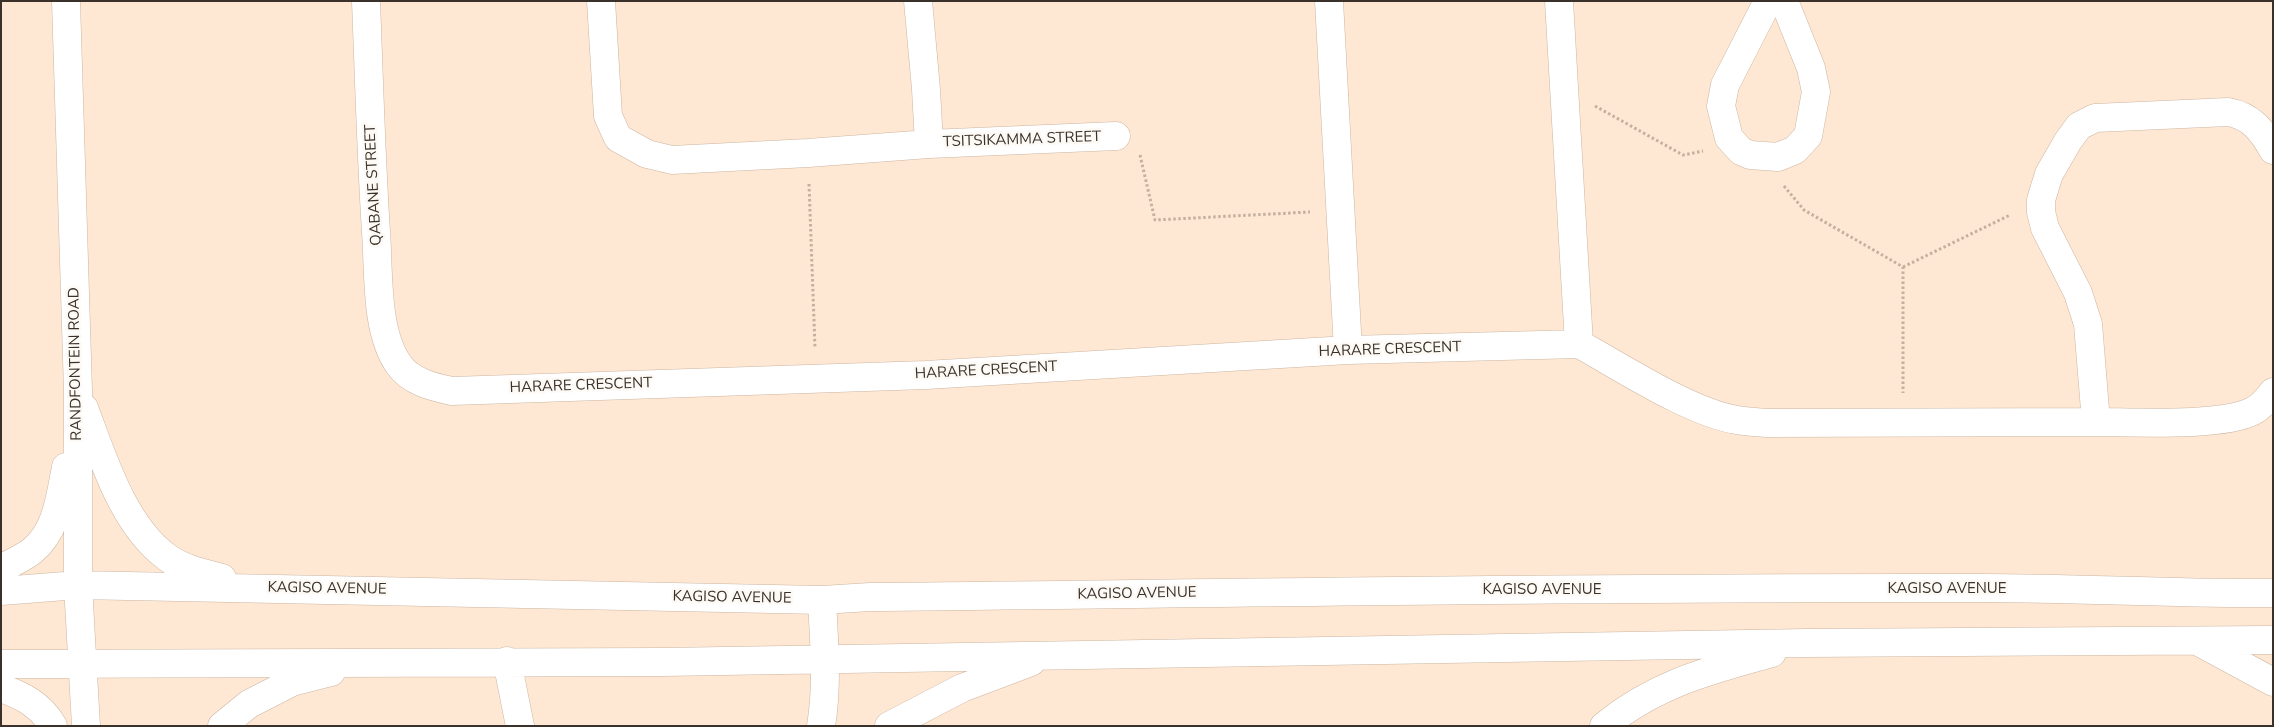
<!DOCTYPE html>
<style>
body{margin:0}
#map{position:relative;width:2274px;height:727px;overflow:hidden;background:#ffe8d3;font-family:"Nunito Sans",sans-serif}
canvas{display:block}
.frame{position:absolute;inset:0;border:2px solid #3a322a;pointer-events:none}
</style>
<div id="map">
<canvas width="2274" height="727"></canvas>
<div class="frame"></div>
</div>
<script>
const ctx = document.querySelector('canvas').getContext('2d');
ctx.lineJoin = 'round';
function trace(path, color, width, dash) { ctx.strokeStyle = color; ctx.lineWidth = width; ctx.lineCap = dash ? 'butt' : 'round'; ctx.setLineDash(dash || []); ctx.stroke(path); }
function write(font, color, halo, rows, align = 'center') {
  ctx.font = font + ' "Nunito Sans",sans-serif'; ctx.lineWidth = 5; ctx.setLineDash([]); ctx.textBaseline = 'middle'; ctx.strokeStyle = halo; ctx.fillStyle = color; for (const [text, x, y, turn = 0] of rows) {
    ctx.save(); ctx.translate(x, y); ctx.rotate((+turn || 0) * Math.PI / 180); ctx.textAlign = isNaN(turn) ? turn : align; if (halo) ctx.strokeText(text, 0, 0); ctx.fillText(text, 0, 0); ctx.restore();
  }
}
const minor = new Path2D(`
 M66,1L78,391V585L86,726
 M366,1C369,78 371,155 376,232C379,271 375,332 399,365C411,382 433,387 452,391L926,375L1348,350L1579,344
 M601,1L608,116L618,138L647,154L672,160L808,153L929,144L1116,136
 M918,1L926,89L929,144
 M1329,1L1348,350
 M1559,1L1579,344
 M1768,1L1725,85L1721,106L1729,138L1741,151L1750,155L1778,157L1795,150L1808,136L1816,92L1811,68L1784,1
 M2273,150C2262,130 2251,116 2228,112L2095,118L2079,126L2068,141L2049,174L2041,200V212L2045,228L2078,293L2088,324L2096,422C2133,422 2222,427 2253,411C2261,407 2268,399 2273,392
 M1579,344C1621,367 1691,413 1737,420C1747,422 1758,422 1768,423L2096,422
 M84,408C103,458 123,526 168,558C184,569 203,573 222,578
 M1,569C11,563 23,558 32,551C57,531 60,497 66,467
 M1,591L78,585L822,600L870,597C1241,593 1613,587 1984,588C2080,588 2176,594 2273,593
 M2199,642L2273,682
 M507,661L520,726
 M1,664L663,662L1807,643L2273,640
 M1,688C23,696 41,705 53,726
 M222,726L249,704L292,682L331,672
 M821,726C828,684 824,642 822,600
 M889,726L962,688L1031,662
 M1604,726C1657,683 1708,671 1772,653`);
trace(minor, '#cbb5a1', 29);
trace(new Path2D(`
 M1595,106L1683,155L1703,151
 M1140,155L1155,220L1310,212
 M809,184L815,348
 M1784,186L1804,210L1903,267V393
 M1903,267L2010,215`), '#c3b09f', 3, [2.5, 2.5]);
trace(minor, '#fff', 28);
write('15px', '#3a322a', '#fdf9f5', [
 ["TSITSIKAMMA STREET",1022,140,-2],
 ["QABANE STREET",374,185,-93],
 ["HARARE CRESCENT",1390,350,-2],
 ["RANDFONTEIN ROAD",76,364,-91],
 ["HARARE CRESCENT",986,371,-3],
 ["HARARE CRESCENT",581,386,-2],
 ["KAGISO AVENUE",327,589,1],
 ["KAGISO AVENUE",1947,589],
 ["KAGISO AVENUE",1542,590],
 ["KAGISO AVENUE",1137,594,-1],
 ["KAGISO AVENUE",732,598,1]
]);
</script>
